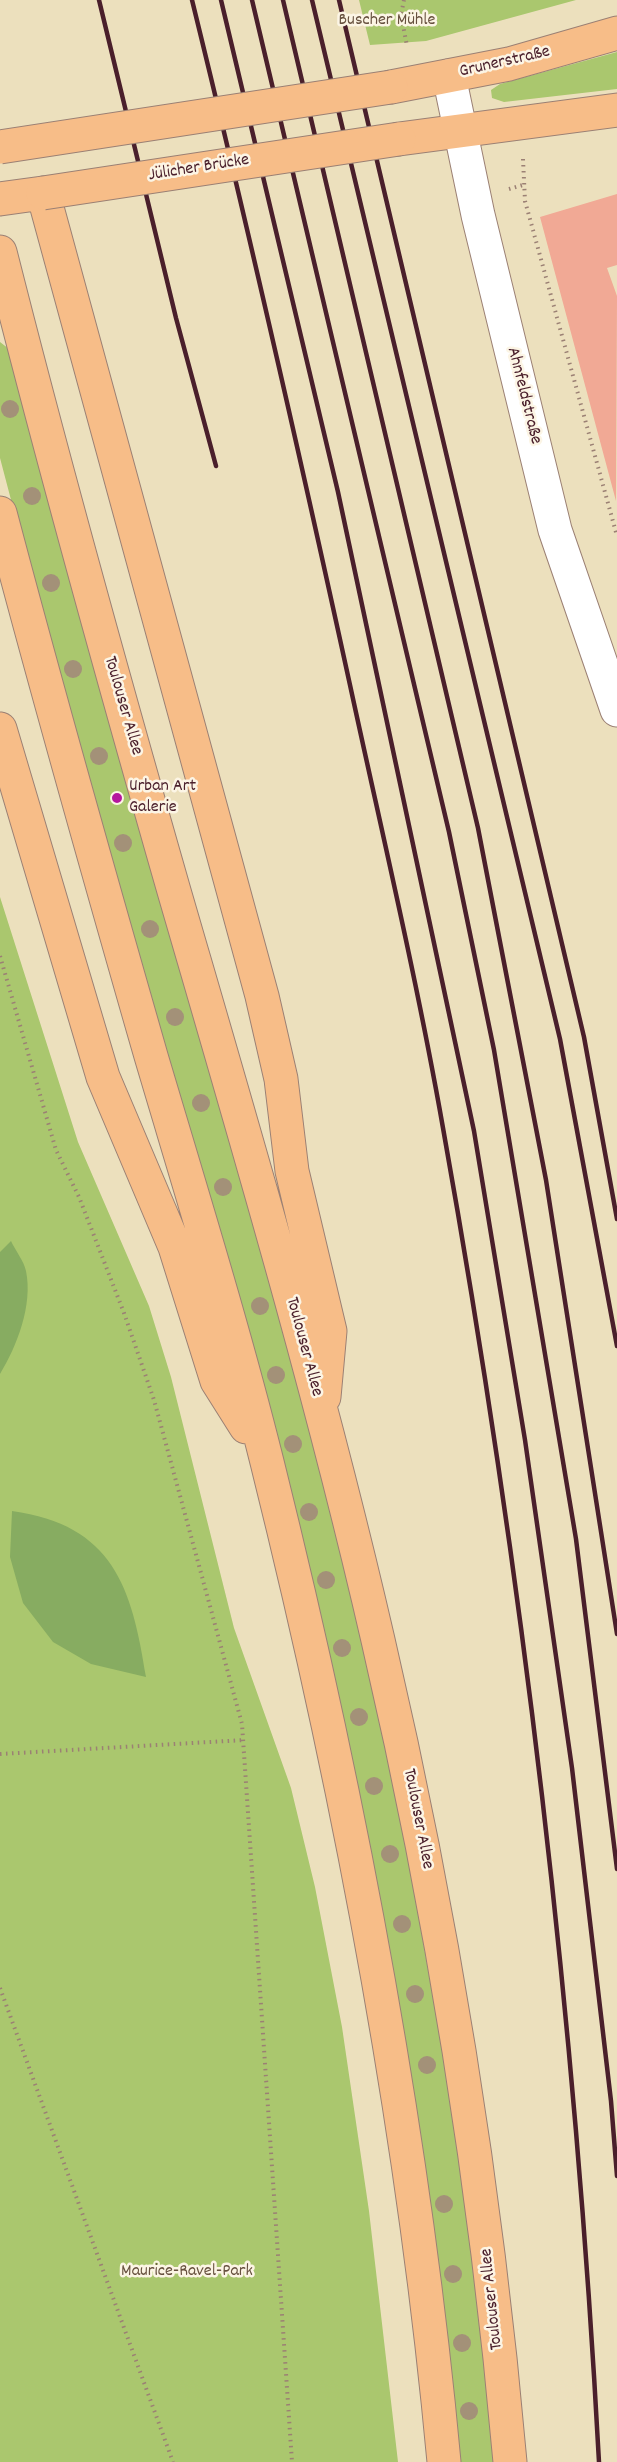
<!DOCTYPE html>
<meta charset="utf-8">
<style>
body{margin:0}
canvas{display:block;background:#ece0bd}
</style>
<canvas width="617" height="2462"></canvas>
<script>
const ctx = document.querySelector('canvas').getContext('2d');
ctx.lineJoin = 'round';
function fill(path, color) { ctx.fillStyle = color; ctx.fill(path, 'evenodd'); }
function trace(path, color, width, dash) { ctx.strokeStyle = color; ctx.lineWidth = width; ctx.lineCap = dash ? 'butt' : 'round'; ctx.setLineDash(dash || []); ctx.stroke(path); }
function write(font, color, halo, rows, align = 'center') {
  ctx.font = font + ' Dekko,sans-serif'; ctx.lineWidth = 5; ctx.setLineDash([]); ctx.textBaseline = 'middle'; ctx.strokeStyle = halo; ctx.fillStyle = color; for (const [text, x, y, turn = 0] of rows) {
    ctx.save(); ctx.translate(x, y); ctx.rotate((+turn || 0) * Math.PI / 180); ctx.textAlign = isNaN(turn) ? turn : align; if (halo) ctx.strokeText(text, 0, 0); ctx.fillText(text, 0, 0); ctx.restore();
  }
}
fill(new Path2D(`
 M359,0H576L426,41L370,45Z
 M617,52V89L504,102L492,98L491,90L500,84Z
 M0,342L9,349L301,1397L363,1643L407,1851L446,2071L462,2173L496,2462H457L409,2075L56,671L0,458Z
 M0,897L78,1142L149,1306L171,1377L234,1628L291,1788L315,1887L342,2027L369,2211L398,2462H0Z`), '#aac76e');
fill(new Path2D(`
 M11,1241C15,1250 24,1261 26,1271C33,1305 17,1346 0,1374V1252Z
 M12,1511C113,1525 132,1587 146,1677L91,1664L53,1642L23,1603L10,1557Z`), '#87ac61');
fill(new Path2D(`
 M617,194V265L607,268L617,296L616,501L540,217Z`), '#f1a995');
const minor = new Path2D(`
 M449,76L478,215L555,530L617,710`);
const major = new Path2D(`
 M391,87L509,64L617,33
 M399,139L617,110
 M0,199L43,193L262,996L281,1079L292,1171L330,1331L324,1397
 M0,252C54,466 113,678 174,891C246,1139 320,1388 378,1640C441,1910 486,2186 510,2462
 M0,513C48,695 99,875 151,1056C191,1191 233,1326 267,1462C349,1791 413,2125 444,2462
 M0,729L103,1077L175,1247L217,1381L246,1427`);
trace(minor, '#9b8074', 35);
trace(major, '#9b8074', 35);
trace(new Path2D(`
 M404,0L401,15L407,46
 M523,159L525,201L617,536
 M509,189L523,185
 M0,956L56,1150L79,1197L124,1313L154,1400L242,1724L292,2462
 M0,1754L245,1740
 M0,1988L173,2462`), '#9b8074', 4, [1.5, 4.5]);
trace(minor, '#fff', 33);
trace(major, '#f7bd88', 33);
trace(new Path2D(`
 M99,0L176,318L216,466
 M192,0C248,228 300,456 350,685C382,833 417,980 443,1128C522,1569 575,2015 599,2462
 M221,0L338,492L474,1131L525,1440L572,1768L611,2101L617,2176
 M252,0L449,832L494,1050L576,1539L617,1869
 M283,0L478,828L546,1180L617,1634
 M312,0L560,1039L617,1346
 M339,0L584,1037L617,1219`), '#4a1f2b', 4.5);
const majorBridge = new Path2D(`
 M0,147L391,87
 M43,193L399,139`);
trace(majorBridge, '#9b8074', 35, []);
trace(majorBridge, '#f7bd88', 33);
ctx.fillStyle = '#a39178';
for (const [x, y] of [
 [10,409],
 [32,496],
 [51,583],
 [73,669],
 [99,756],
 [123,843],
 [150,929],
 [175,1017],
 [201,1103],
 [223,1187],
 [260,1306],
 [276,1375],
 [293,1444],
 [309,1512],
 [326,1580],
 [342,1648],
 [359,1717],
 [374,1786],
 [390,1854],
 [402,1924],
 [415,1994],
 [427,2065],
 [444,2204],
 [453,2274],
 [462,2343],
 [469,2411]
]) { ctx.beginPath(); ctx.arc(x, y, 9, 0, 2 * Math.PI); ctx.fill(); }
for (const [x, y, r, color] of [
 [117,798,6,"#b5179e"]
]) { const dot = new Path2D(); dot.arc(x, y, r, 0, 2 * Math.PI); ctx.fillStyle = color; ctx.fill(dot); trace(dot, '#fcf5e5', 2); }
write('18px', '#67513f', '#fcf5e5', [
 ["Buscher Mühle",387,22],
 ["Maurice-Ravel-Park",187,2273]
]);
write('18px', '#4a1f2b', '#fcf5e5', [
 ["Grunerstraße",505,63,-13],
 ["Jülicher Brücke",199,169,-9],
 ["Ahnfeldstraße",523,396,76],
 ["Toulouser Allee",122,706,74],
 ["Toulouser Allee",303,1347,75],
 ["Toulouser Allee",417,1819,79],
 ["Toulouser Allee",493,2299,-96]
]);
write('18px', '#4a1f2b', '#fcf5e5', [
 ["Urban Art",129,788],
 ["Galerie",129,809]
], 'left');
</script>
